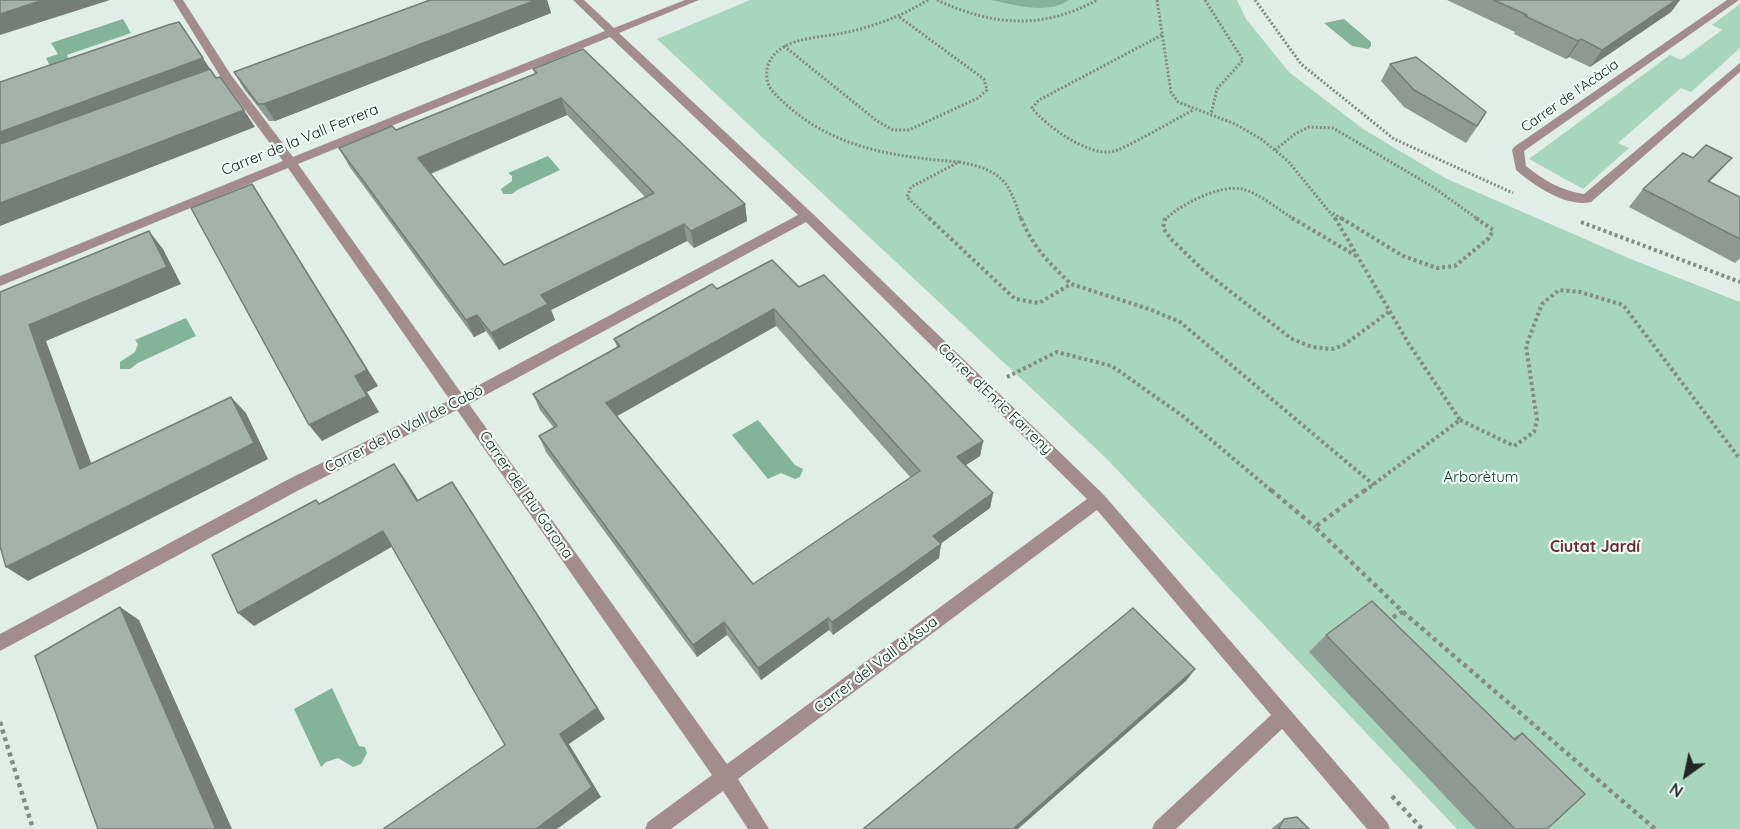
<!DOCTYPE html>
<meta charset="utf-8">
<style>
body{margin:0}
#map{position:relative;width:1740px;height:829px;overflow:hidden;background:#e1eee7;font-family:Quicksand,sans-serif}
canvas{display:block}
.north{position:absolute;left:1656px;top:745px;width:60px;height:60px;-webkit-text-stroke:4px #eefbf4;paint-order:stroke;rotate:213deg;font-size:16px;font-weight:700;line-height:24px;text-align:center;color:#222725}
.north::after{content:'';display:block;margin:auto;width:21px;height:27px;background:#222725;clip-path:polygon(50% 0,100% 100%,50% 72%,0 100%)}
</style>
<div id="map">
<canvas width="1740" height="829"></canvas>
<div class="north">N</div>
</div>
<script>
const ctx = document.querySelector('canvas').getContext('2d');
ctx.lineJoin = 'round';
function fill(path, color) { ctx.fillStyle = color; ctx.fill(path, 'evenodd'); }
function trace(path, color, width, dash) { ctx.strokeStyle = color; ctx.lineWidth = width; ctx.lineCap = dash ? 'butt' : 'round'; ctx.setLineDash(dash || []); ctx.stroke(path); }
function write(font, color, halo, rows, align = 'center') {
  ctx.font = font + ' Quicksand,sans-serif'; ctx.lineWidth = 4.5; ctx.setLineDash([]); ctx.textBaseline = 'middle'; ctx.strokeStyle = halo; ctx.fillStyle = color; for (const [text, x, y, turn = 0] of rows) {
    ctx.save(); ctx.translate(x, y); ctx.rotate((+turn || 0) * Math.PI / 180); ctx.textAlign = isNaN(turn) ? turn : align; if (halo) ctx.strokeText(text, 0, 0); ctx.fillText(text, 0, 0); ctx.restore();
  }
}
fill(new Path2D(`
 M750,0H1237L1246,19L1289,72L1363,129L1447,179L1633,260L1740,302V829H1457L1106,458L657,39Z
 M1740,4V48L1691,92L1681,88L1618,143L1629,148L1583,189L1529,159L1670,55L1681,60L1722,30L1712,25Z`), '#a8d5be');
fill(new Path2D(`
 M991,0H1069C1047,15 1015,5 991,0Z
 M123,19L131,33L67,55L69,60L50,66L46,58L58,54L51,43Z
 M1344,19L1371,42V46L1368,49L1352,46L1324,23Z
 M548,156L560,170L517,190L512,194H503L501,189L512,181V176L508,173Z
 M186,318L196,336L138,363L130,369H120V362L135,352L138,344L135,340Z
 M758,420L795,465L803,469L800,477L795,479L781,473L768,479L732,435Z
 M332,688L359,746L365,747L367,753L361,764L353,767L338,758L326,762L321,767L294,709Z`), '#83b49b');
trace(new Path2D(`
 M928,0C902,16 873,27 843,33C824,37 799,37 782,48C771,55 765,66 767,79C769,91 780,99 789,107C837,149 897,157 959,162L911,187L907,197L931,220
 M937,0C993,26 1042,30 1097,0
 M1157,0L1171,92L1178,102L1235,124L1261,139L1288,161L1336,220
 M1205,0L1243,60L1217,89L1211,114
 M1255,0L1301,64L1394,139L1513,193
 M1162,35L1039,100L1032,108C1046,126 1087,155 1111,152C1123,150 1178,118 1193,110
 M784,46L877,121L893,130H909L978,98L987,90L984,79L898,16
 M1275,150L1295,134L1309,127L1333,128L1433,187L1479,220
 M959,162C1001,170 1009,180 1021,220
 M1333,213L1344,220
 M1165,220C1179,205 1220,184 1242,189C1257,192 1281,211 1295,220`), '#828b86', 3, [2, 2]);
trace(new Path2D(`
 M929,218L1015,299L1039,303L1071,284L1149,309L1180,322L1374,485
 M1021,218C1032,246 1050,264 1071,284
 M1165,218L1163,228L1171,239L1204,271L1292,339L1312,347L1332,349L1344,345L1390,311
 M1292,218L1358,257
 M1335,218L1409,344L1460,420L1363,492
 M1341,218L1403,256L1437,268L1455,266L1489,238L1493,230L1476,218
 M1581,222L1740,282
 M1007,377L1057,352L1112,366L1184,417L1273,492
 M1460,420L1514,446L1534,432L1537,420L1526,346L1542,304L1559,290L1580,292L1623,305L1740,459`), '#828b86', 4, [3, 3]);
trace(new Path2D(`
 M1271,490L1315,527
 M1365,490L1315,527L1403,612L1388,620
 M1403,612L1655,829
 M0,722L33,829
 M1392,796L1422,829`), '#828b86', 4.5, [4, 4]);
fill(new Path2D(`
 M173,0H183L231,75L293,157L605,31L573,0H584L614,28L685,0H699L619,33L812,213L1104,495L1387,822L1390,829H1367L1282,729L1176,829H1152L1155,822L1271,715L1097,510L738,779L769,829H748L723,791L671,829H645L648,822L712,775L457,410L301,489L0,651V634L289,479L450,400L288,168L0,286V276L283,161L220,76ZM610,37L798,215L462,394L298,164ZM806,222L1087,499L727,764L469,404Z
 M1727,0H1739L1524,151L1526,166C1543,180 1562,191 1584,194L1740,63V72L1591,202C1567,208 1533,185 1516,170L1512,150L1514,147Z`), '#a38c8d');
fill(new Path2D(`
 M430,0H547L551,13L275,121H269L244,89L234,72Z
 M1447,0H1680L1671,12L1590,67L1569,57L1566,59L1514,34L1515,32Z
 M1390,64L1486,112L1466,143L1404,107L1381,81Z
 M533,69L745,204L747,221L694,248L687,241L551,310L555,320L499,350L486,331L474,337L349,166L339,148L396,130L535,74ZM567,115L645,197L504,265L431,174Z
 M1732,158L1709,182L1740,197V258L1735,263L1629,207L1643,189Z
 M799,287L983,441L980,456L966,465L993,493L990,508L941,543L939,558L833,635L829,630L761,680L727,635L697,657L546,452L539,436L554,428L540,410L533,394L617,347L614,339L717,289ZM776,326L911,478L753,584L617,416Z
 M1326,635L1513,738L1522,733L1547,829H1476L1309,652Z
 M1284,819L1309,829H1271Z`), '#8e9993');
fill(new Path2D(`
 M43,0H110L0,35V14Z
 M536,0H547L551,13L275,121L264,104Z
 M1676,0H1680L1671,12L1590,67L1602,50Z
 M1581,39L1569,57L1566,59L1578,41Z
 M203,58L214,75L0,155V132Z
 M561,98L567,115L426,175L418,158Z
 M244,110L255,127L0,226V203Z
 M1486,112L1475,130L1466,143L1477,126Z
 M1732,158L1716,175L1692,198L1708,181Z
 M252,184L378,386L367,392L379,412L322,441L309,425L355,376Z
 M745,204L747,221L694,248L691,231Z
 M684,224L687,241L551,310L555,320L499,350L491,333L541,295Z
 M149,231L163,249L181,284L46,341L99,484L80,469L29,325Z
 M774,309L776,326L612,419L606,403Z
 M477,315L486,331L474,337L466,320Z
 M231,397L246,413L268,459L28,581L6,567Z
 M983,441L980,456L955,472L957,457Z
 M394,464L405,479L428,516L417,501Z
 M452,482L605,719L569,744L601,797L557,829H536Z
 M993,493L990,508L932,550L933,536Z
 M383,531L395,545L254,626L238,613Z
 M941,544L939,558L833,635L832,622Z
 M120,607L139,620L232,829H216Z
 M828,618L829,630L761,680L758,668Z
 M724,622L727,635L697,657L693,645Z
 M1195,669L1186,681L1018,829H1013Z`), '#747d78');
const building = new Path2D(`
 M0,0H43L0,14Z
 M430,0H536L264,104H258L234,72Z
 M1494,0H1676L1602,50L1581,39L1578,41L1525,16L1527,15Z
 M179,22L203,58L0,132V82L168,25Z
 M583,49L745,204L691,231L684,224L541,295L548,304L491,333L477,315L466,320L339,148L392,126L396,130L537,73L533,69ZM561,98L654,193L504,265L418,158Z
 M1416,57L1486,112L1477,126L1414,90L1390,64Z
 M210,69L216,78L220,77L244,110L0,203V144Z
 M1706,145L1732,158L1708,181L1740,197V239L1643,189L1683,153L1693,158Z
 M252,184L367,370L355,376L367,396L309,425L191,208Z
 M149,231L167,267L29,325L80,469L231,397L254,443L6,567L0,546V292Z
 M772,260L799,287L824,275L983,441L957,457L993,493L933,536L941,544L832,622L828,618L758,668L724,622L693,645L539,436L557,426L533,394L620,346L614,339L712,284L717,289ZM774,309L920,471L753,584L606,403Z
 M394,464L417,501L452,482L597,708L560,734L592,787L536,829H383L505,745L383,531L238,613L212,555L316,500L319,504Z
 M1372,601L1515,740L1522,733L1585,794L1547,829H1515L1326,635Z
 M120,607L216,829H98L35,656Z
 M1133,608L1195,669L1013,829H863Z
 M1297,817L1309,829H1277L1279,828L1284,819Z`);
fill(building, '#a5b2ab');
trace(building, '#747d78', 1.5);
write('14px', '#222725', '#eefbf4', [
 ["Carrer de l'Acàcia",1570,96,-35]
]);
write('15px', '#222725', '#eefbf4', [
 ["Carrer de la Vall Ferrera",300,140,-22],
 ["Carrer d'Enric Farreny",995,399,44],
 ["Carrer de la Vall de Cabó",404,429,-27],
 ["Carrer del Riu Garona",526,495,55],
 ["Carrer del Vall d'Asua",876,665,-37]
]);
write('15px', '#113b29', '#eefbf4', [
 ["Arborètum",1481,477]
]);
write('bold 16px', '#702a36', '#eefbf4', [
 ["Ciutat Jardí",1595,547]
]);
</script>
